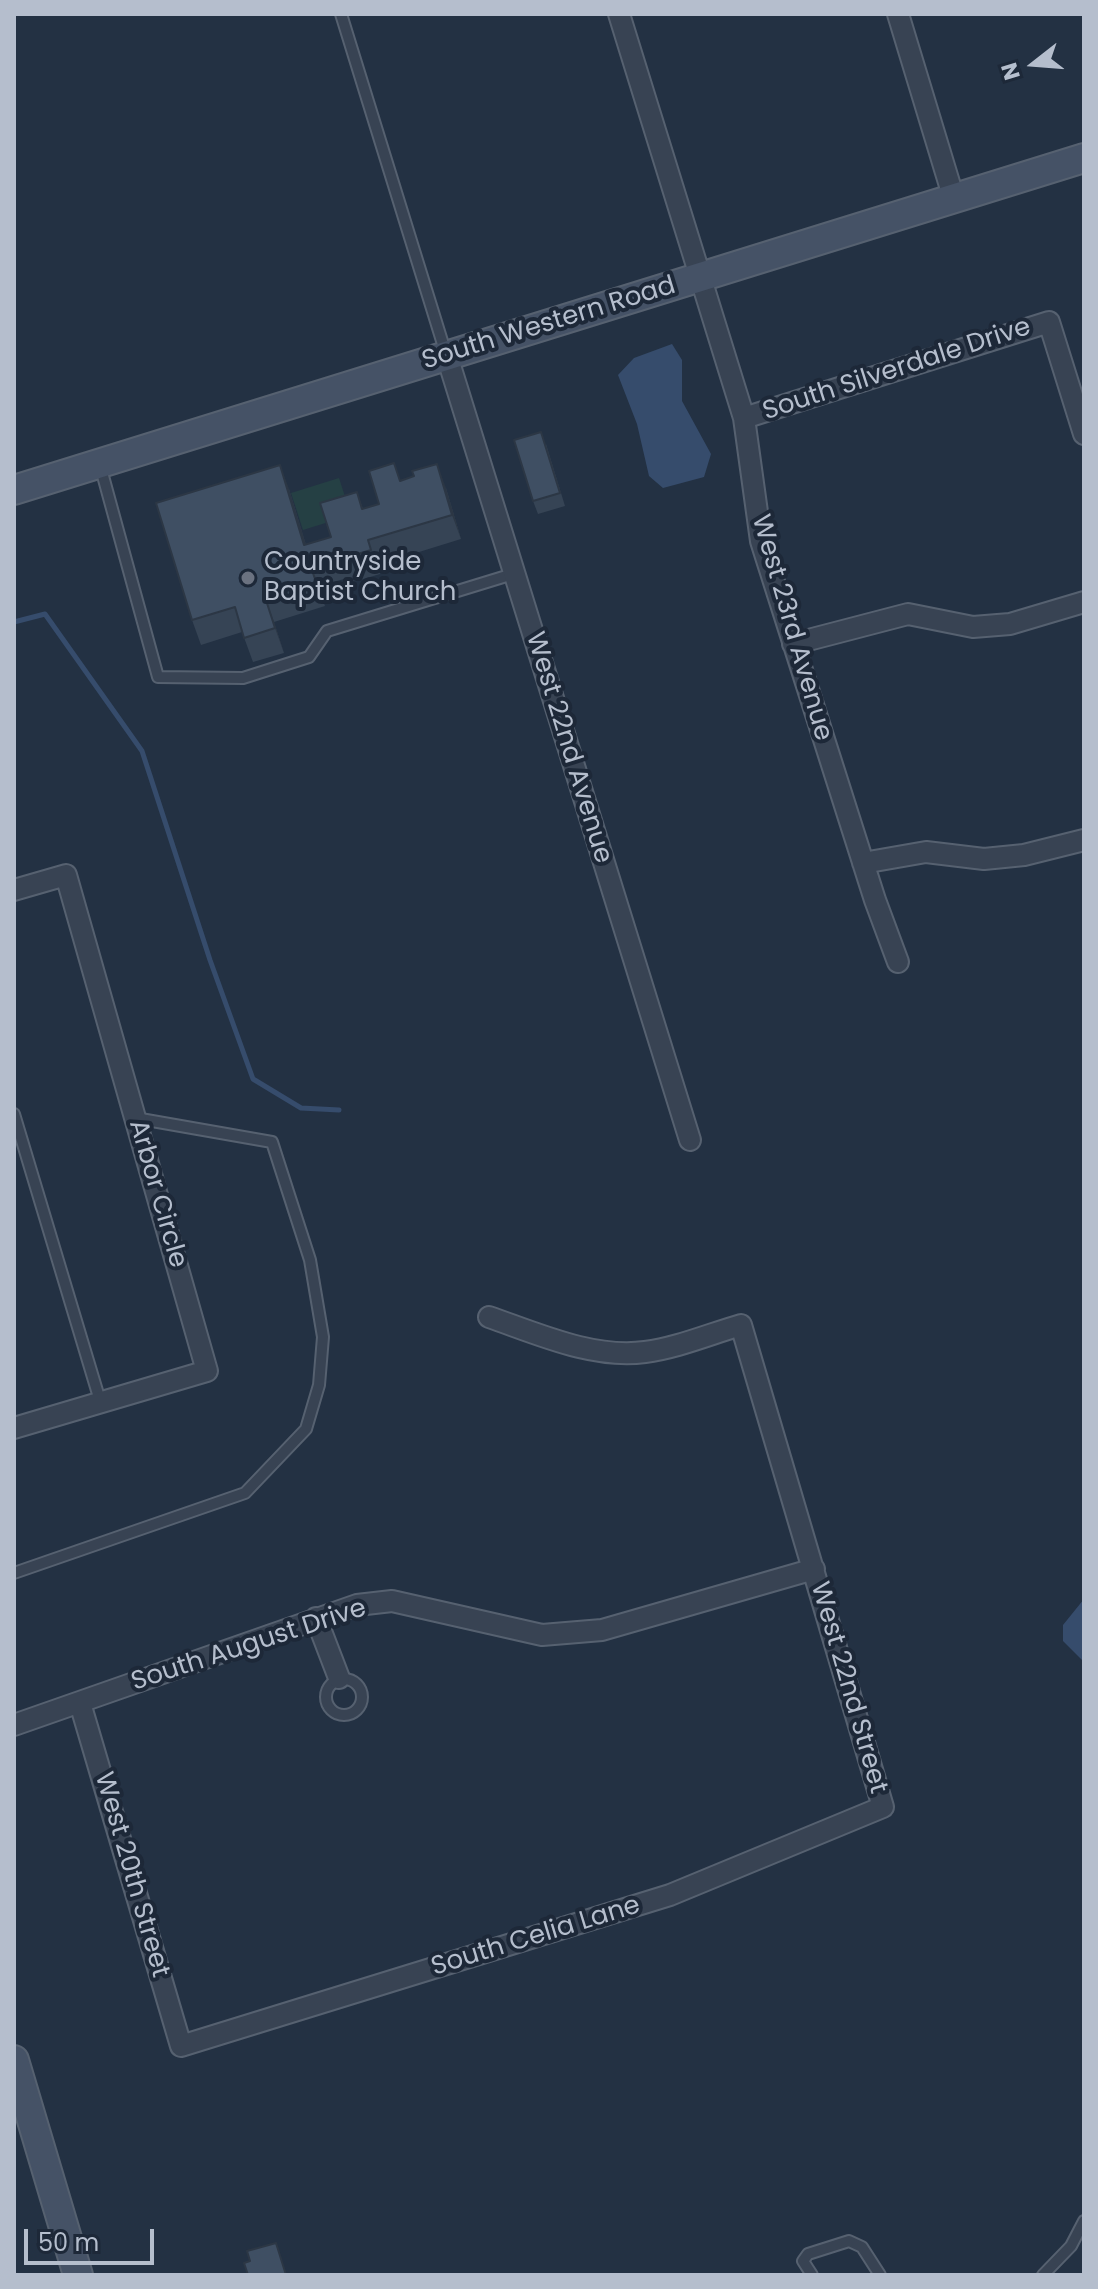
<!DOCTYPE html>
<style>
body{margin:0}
#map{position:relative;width:1098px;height:2289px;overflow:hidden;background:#233143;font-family:Poppins,sans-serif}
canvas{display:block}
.frame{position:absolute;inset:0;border:16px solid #b5becd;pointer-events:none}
.north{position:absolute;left:994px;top:24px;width:80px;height:80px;-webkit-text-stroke:6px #1d2838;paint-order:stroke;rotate:253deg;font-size:22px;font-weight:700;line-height:32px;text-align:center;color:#b5becd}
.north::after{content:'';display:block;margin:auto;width:28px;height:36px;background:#b5becd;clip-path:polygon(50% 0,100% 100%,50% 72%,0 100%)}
.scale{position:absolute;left:24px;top:2229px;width:130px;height:36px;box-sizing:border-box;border:4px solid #b5becd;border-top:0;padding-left:10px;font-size:24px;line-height:28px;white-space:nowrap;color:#b5becd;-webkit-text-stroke:6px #1d2838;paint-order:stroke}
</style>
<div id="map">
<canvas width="1098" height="2289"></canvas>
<div class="frame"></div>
<div class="north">N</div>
<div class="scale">50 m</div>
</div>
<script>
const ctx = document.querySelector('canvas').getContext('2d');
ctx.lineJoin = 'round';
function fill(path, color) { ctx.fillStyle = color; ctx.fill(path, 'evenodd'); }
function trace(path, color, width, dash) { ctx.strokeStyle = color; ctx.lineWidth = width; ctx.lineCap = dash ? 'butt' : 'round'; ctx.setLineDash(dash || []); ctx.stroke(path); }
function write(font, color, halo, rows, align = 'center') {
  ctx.font = font + ' Poppins,sans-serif'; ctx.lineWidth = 8; ctx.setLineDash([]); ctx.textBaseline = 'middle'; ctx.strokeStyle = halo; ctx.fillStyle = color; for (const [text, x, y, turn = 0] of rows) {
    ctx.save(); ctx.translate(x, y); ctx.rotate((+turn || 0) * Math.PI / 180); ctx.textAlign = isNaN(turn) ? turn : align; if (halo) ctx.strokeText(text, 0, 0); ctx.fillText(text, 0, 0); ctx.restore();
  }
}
fill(new Path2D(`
 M339,478L351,515L303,530L291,493Z`), '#254044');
fill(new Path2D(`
 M672,344L682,360V401L711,454L704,477L663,488L649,476L637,424L618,375L634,358Z
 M1084,1599V1662L1063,1641V1625Z`), '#364c6c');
trace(new Path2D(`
 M14,622L45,614L142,751L210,960L253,1079L301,1108L339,1110`), '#364c6c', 5);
const lane = new Path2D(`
 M341,14L446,354
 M100,465L158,677L243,678L309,657L327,631L513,574
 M14,1114L101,1404
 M14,1573L245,1493L306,1429L319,1385L323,1337L310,1260L272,1142L135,1118
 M326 1697a18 18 0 1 1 36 0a18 18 0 1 1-36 0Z
 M812,2275L803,2261L808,2254L849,2241L862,2247L880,2275
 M1043,2275L1071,2246L1084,2221`);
const street = new Path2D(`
 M619,14L744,418L761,541L875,900L898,962
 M898,14L954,199
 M447,356L690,1140
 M744,418L1049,322L1084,434
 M793,644L908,614L973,627L1010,624L1084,602
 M863,863L926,852L984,859L1024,855L1084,840
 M14,890L66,875L207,1371L14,1428
 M316,1618L339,1678
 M80,1703L181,2046L670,1895L883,1807L741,1325C710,1334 677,1348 645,1352C593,1359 538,1334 489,1317
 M14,1725L357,1605L392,1601L542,1635L602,1630L814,1569`);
const secondary = new Path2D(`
 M14,490L1084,158
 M14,2060L78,2275`);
trace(lane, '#566170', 14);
trace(street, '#566170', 24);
trace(secondary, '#566170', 32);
trace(lane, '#384353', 10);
trace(street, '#384353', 20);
trace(secondary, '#455266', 28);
fill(new Path2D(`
 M546,444L565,506L538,514L533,501Z
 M394,463L400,481L446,488L461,539L377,565L380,574L350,583L348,578L318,586L325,606L274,622L284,653L253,662L242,632L201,645L192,620L289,489L306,545L331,537L357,492L363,509L379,504Z`), '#364455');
fill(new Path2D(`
 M437,464L446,488L461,539L452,515Z
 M280,465L289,489L311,561L304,545Z
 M265,597L274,622L284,653L275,628Z`), '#2c3745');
const building = new Path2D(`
 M541,432L560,493L533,501L514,440Z
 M394,463L400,481L414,476L412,471L437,464L452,515L368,540L371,550L341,559L339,553L309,561L316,582L265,597L275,628L244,638L235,607L192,620L156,503L280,465L304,545L331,537L320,503L357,492L362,509L379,504L369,471Z
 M276,2243L286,2275H248L244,2263L250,2261L247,2251Z`);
fill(building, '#3f4f63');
trace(building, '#2c3745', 2);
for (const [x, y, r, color] of [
 [248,578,8,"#6b7280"]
]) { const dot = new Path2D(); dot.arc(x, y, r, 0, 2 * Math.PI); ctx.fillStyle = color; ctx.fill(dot); trace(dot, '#1d2838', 3); }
write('26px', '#b5becd', '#1d2838', [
 ["South Western Road",549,324,-17],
 ["South Silverdale Drive",897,370,-18],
 ["West 23rd Avenue",791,628,74],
 ["West 22nd Avenue",568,748,73],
 ["Arbor Circle",157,1194,74],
 ["South August Drive",249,1646,-18],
 ["West 22nd Street",848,1688,74],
 ["West 20th Street",131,1875,74],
 ["South Celia Lane",536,1937,-17]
]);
write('26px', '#b5becd', '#1d2838', [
 ["Countryside",264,563],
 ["Baptist Church",264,593]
], 'left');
</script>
